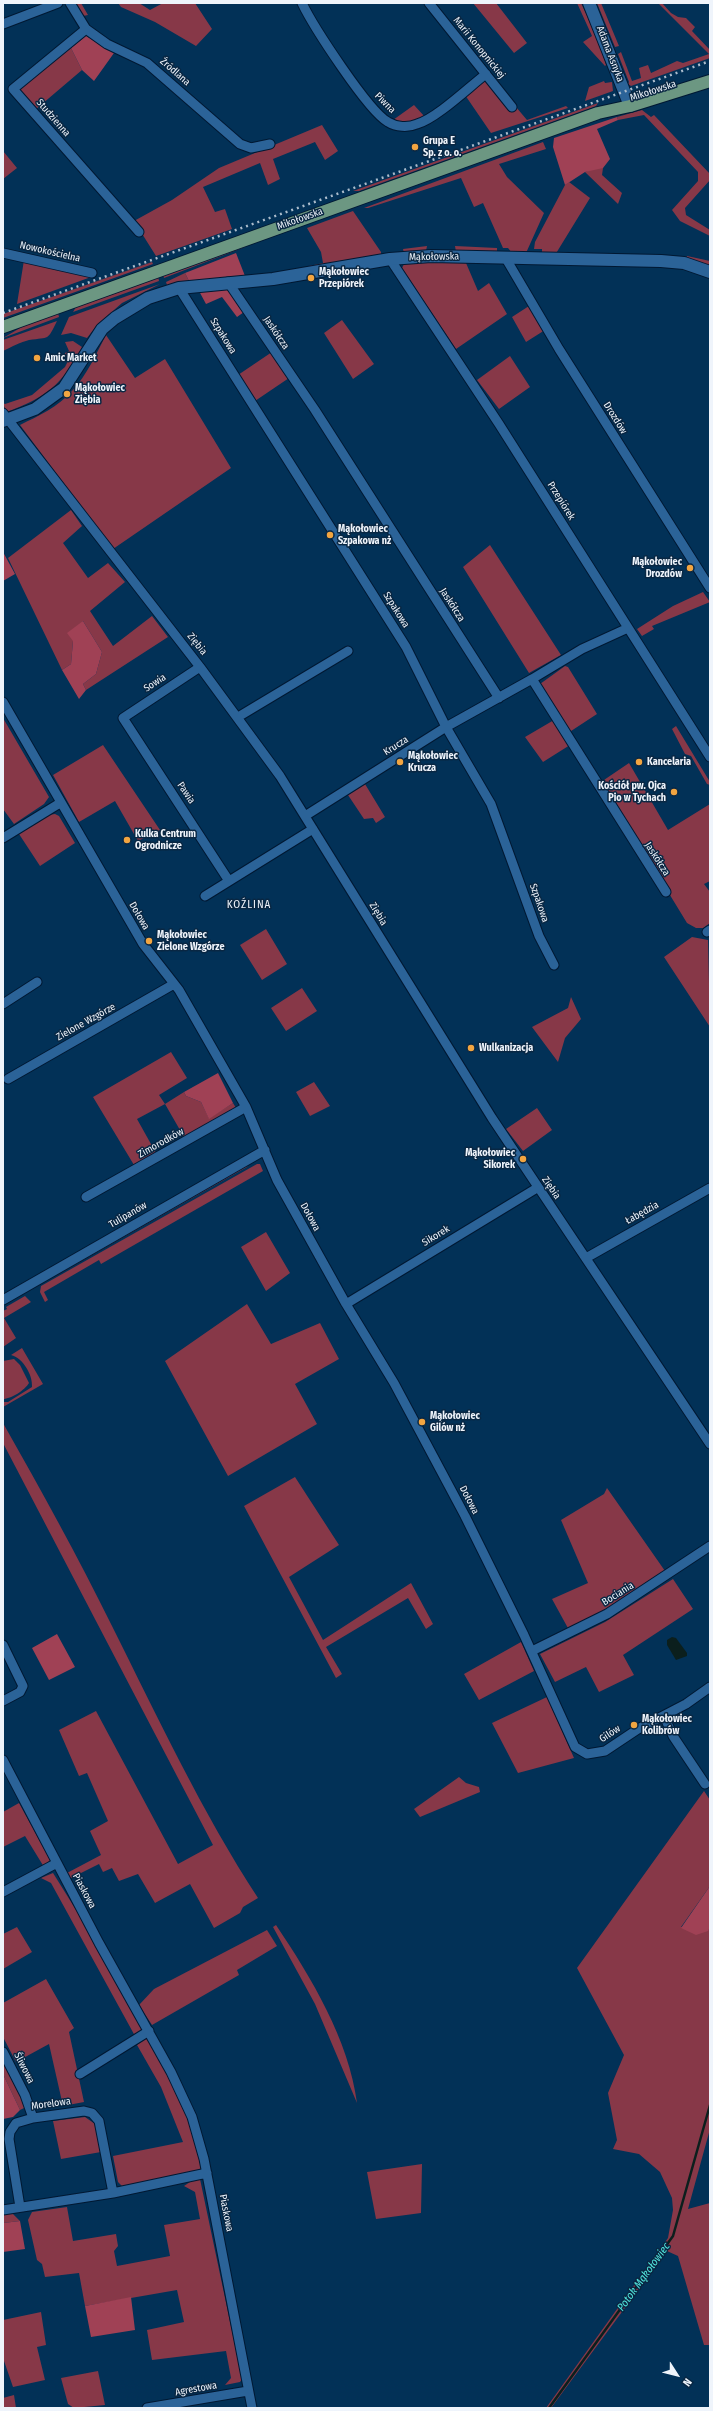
<!DOCTYPE html>
<meta charset="utf-8">
<style>
body{margin:0}
#map{position:relative;width:713px;height:2411px;overflow:hidden;background:#023157;font-family:"Fira Sans Condensed",sans-serif}
canvas{display:block}
.frame{position:absolute;inset:0;border:4px solid #eff4fb;pointer-events:none}
.north{position:absolute;left:657px;top:2355px;width:40px;height:40px;-webkit-text-stroke:3px #092743;paint-order:stroke;rotate:126deg;font-size:11px;font-weight:700;line-height:16px;text-align:center;color:#eff4fb}
.north::after{content:'';display:block;margin:auto;width:14px;height:18px;background:#eff4fb;clip-path:polygon(50% 0,100% 100%,50% 72%,0 100%)}
</style>
<div id="map">
<canvas width="713" height="2411"></canvas>
<div class="frame"></div>
<div class="north">N</div>
</div>
<script>
const ctx = document.querySelector('canvas').getContext('2d');
ctx.lineJoin = 'round';
function fill(path, color) { ctx.fillStyle = color; ctx.fill(path, 'evenodd'); }
function trace(path, color, width, dash) { ctx.strokeStyle = color; ctx.lineWidth = width; ctx.lineCap = dash ? 'butt' : 'round'; ctx.setLineDash(dash || []); ctx.stroke(path); }
function write(font, color, halo, rows, align = 'center') {
  ctx.font = font + ' "Fira Sans Condensed",sans-serif'; ctx.lineWidth = 3; ctx.setLineDash([]); ctx.textBaseline = 'middle'; ctx.strokeStyle = halo; ctx.fillStyle = color; for (const [text, x, y, turn = 0] of rows) {
    ctx.save(); ctx.translate(x, y); ctx.rotate((+turn || 0) * Math.PI / 180); ctx.textAlign = isNaN(turn) ? turn : align; if (halo) ctx.strokeText(text, 0, 0); ctx.fillText(text, 0, 0); ctx.restore();
  }
}
fill(new Path2D(`
 M76,3H81L88,15L83,16Z
 M118,3H139L150,10L163,3H195L212,29L196,46L155,22L121,7Z
 M473,3H496L527,43L514,53Z
 M577,3H581L598,40L606,65L605,66L583,42L592,36Z
 M597,3H601L619,46L615,47Z
 M658,3H662L671,13L678,17L686,18L695,27L692,31L710,50V58L631,86L628,84L629,82L618,54L621,52L632,81L641,78L639,68L648,65L651,73L677,61L683,63L709,54Z
 M71,48L82,70L35,110L18,90Z
 M486,80L516,107L527,120L566,106L568,108L491,133L465,95Z
 M604,81L605,83L612,82L613,91L585,101L589,87Z
 M598,103L596,106L359,191H353Z
 M414,105L425,117L404,123L393,120Z
 M642,110L651,117L654,115L710,174V180L685,208L686,215L710,230V236L680,221L672,210L698,181V172L644,115L618,120L617,117Z
 M322,125L338,151L325,160L315,142L273,159L280,179L268,185L260,163L203,187L215,212L225,209L232,229L156,256L134,221L172,200L219,168Z
 M543,142L546,149L499,164L507,177L544,213L526,253H512L508,248H503L483,203L474,207L461,178L368,208H364Z
 M3,151L17,168L3,179Z
 M595,168H603L602,175L622,193L618,204L585,172Z
 M569,182L590,198L555,255L542,254V249H534L535,242L565,185Z
 M353,211L381,252V257L311,268L309,266L323,263L321,252L307,228Z
 M243,245L245,247L164,278L163,275Z
 M427,246L426,251L404,253L403,249Z
 M455,246L497,248V253L475,252L474,250L469,252H456Z
 M687,256L710,261V267L686,260Z
 M24,260L91,277L17,304Z
 M152,262L153,264L3,318V314Z
 M422,262L466,263L478,291L489,283L507,314L456,349L402,268L404,264Z
 M185,273L189,281L167,285L166,282Z
 M158,276L159,281L73,312L76,307Z
 M160,284L122,303L97,325L87,338L71,333L61,335L69,317Z
 M529,306L545,330L526,342L512,317Z
 M58,313L59,317L3,338L32,321Z
 M342,320L374,364L353,379L324,333Z
 M57,321C47,341 50,337 29,340C21,342 11,347 3,351V340Z
 M106,335L135,378L165,359L231,468L113,549L20,425C38,416 58,407 72,391C87,375 96,354 106,335Z
 M73,341L82,347C62,385 46,398 6,412L3,403L5,404L32,395L65,367L67,363L65,353L69,351L65,342Z
 M272,352L289,378L255,401L238,375Z
 M510,356L530,387L499,409L477,380Z
 M71,510L82,526L63,543L88,578L108,563L125,582L90,611L113,646L152,616L168,637L86,690L83,684L96,674L102,652L83,621L73,641L71,664L62,670L8,558Z
 M490,545L561,655L529,673L463,567Z
 M703,592L710,602L652,626L654,629L642,636L637,629L673,606Z
 M565,666L568,667L597,714L568,733L540,684Z
 M3,718L49,797L44,804L14,824L3,809Z
 M554,720L570,745L543,762L525,737Z
 M676,726L710,782V785L707,784L691,756L685,754L672,729Z
 M103,745L160,830L138,841L115,801L79,822L53,775Z
 M629,763L668,830L710,804V881L704,884L710,892V923L703,928H696L687,923L601,782Z
 M365,784L385,817L376,823L373,818L364,819L348,795Z
 M55,814L59,816L75,843L40,866L19,834L48,815Z
 M266,929L287,964L262,980L240,945Z
 M692,937L708,940L710,1027L664,957Z
 M302,988L317,1011L286,1031L271,1008Z
 M571,997L581,1019L565,1038L558,1062L532,1027L568,1008Z
 M171,1052L187,1078L159,1095L165,1104L184,1092L186,1096L201,1102L209,1118L233,1103L236,1108L184,1137L165,1104L137,1119L156,1153L134,1165L93,1097Z
 M314,1082L330,1106L310,1116L296,1092Z
 M537,1108L552,1130L523,1151L506,1129Z
 M249,1163L247,1167L62,1272L64,1269Z
 M257,1164H260L263,1171L101,1264L99,1260L44,1292L48,1300L45,1302L40,1292L41,1286Z
 M266,1232L290,1273L266,1291L241,1247Z
 M25,1296L31,1302L4,1318L16,1338L3,1347V1311L7,1309L6,1307Z
 M247,1304L271,1344L320,1323L339,1359L295,1384L317,1424L228,1476L165,1361Z
 M22,1348L43,1384L3,1407V1402H8L32,1387C33,1375 23,1358 11,1355Z
 M14,1359L20,1365L29,1383C25,1390 11,1399 3,1399V1361Z
 M3,1423C41,1490 78,1557 112,1626C158,1718 202,1812 258,1898L243,1907L240,1913L214,1928L190,1884L155,1903L138,1874L119,1881L112,1868L103,1872L99,1864L69,1879L67,1873L101,1855L90,1831L108,1821L87,1773L79,1776L59,1730L96,1711L178,1864L213,1845L3,1443Z
 M295,1477L339,1545L289,1577L323,1640L411,1583L433,1624L426,1629L408,1598L326,1647L342,1674L336,1678L244,1506Z
 M607,1488L665,1571L600,1613L569,1630L552,1599L588,1583L561,1520L604,1494Z
 M673,1579L693,1609L623,1655L634,1675L599,1692L586,1667L555,1682L540,1654L605,1622Z
 M521,1642L534,1671L479,1700L464,1674Z
 M547,1697L574,1758L518,1773L492,1723Z
 M459,1777L466,1783L479,1787L480,1792L420,1817L414,1809Z
 M704,1791L710,1800V1886L681,1927L707,1931L710,1927V2129L688,2209L710,2203V2345H704L678,2256L667,2251L551,2408H546L668,2238L673,2210L672,2198L660,2172L639,2154L613,2149L617,2140L608,2093L624,2055L577,1968Z
 M19,1803L50,1860L44,1867L25,1836L3,1847V1812Z
 M53,1873L88,1929L145,2029L135,2036L51,1883L41,1878Z
 M276,1925C311,1977 349,2040 357,2103L315,2004L273,1927Z
 M17,1927L32,1952L3,1969V1934Z
 M267,1930L277,1946L237,1970L239,1975L152,2025L139,2005L154,1989Z
 M46,1979L74,2028L69,2032L84,2102L63,2106L49,2044L16,2062L3,2037V2003Z
 M148,2037L179,2095L193,2128L203,2167L202,2171L123,2187L118,2182L113,2156L183,2142L161,2087L137,2045Z
 M3,2059L26,2107L20,2110L3,2074Z
 M85,2117L95,2124L101,2152L61,2159L53,2121Z
 M422,2164L421,2213L376,2219L367,2172Z
 M200,2179L242,2379L240,2382L225,2385L231,2378L226,2351L152,2360L147,2330L184,2322L177,2290L85,2306L79,2273L45,2277L42,2264L37,2260L28,2220L32,2212L67,2207L73,2241L116,2234L118,2246L114,2251L117,2266L170,2256L164,2225L200,2219L195,2192L184,2186L190,2182L189,2180Z
 M11,2212L20,2221L3,2223V2214Z
 M41,2312L46,2345L37,2347L45,2380L13,2387L3,2358V2320Z
 M98,2371L105,2405L74,2408L68,2404L61,2378Z
 M14,2395L16,2408H3V2398Z`), '#873848');
fill(new Path2D(`
 M86,36L114,53L94,81L82,70L71,48Z
 M617,117L618,120L597,129L610,159L603,168L585,172L565,185L553,147L554,138Z
 M236,253L245,276L189,281L185,273Z
 M229,289L244,312L237,317L222,297L206,304L199,291Z
 M3,552L15,574L3,581Z
 M83,621L102,652L96,674L83,684L86,690L79,699L62,670L71,664L73,641L67,633Z
 M218,1073L233,1103L209,1119L201,1102L186,1096L184,1092Z
 M57,1634L75,1667L49,1680L32,1648Z
 M710,1886V1927L708,1931L696,1935L681,1928Z
 M3,2074L20,2110L13,2117L3,2119Z
 M20,2221L25,2249L3,2252V2223Z
 M131,2297L135,2330L91,2337L85,2306Z`), '#a04155');
fill(new Path2D(`
 M672,1637L676,1638L687,1653V1656L676,1660L667,1645V1640Z`), '#0b1f1d');
trace(new Path2D(`
 M549,2408L673,2236L710,2105`), '#0b1f1d', 2.5);
const street = new Path2D(`
 M70,3L86,29L107,44L147,63L240,144L251,148L270,144
 M302,3C313,26 368,111 388,122C396,127 408,128 417,124C437,118 469,87 486,74
 M429,3L512,107
 M3,24L58,3
 M86,29L13,89L139,232
 M3,253L92,273
 M505,257L559,349L710,588
 M390,259L499,424L710,757
 M228,282L315,410L499,698
 M179,288L406,647L446,727L491,804L539,936L554,965
 M3,413L200,667L280,776L492,1118L710,1444
 M200,667L123,718L229,881
 M532,679L582,649L628,628
 M3,702L143,944L179,990L246,1107L277,1180L346,1304L394,1383L465,1516L524,1635L575,1747L587,1754L605,1751L638,1729L686,1704L710,1687
 M238,717L348,651
 M305,816L446,727L532,679L666,892
 M3,838L60,803
 M205,896L313,829
 M707,932L710,930
 M3,1004L37,982
 M8,1079L174,984
 M86,1197L246,1107
 M586,1258L710,1188
 M3,1300L265,1150
 M346,1304L537,1188
 M3,1645L23,1686L20,1692L3,1701
 M532,1651L607,1614L710,1546
 M664,1716L673,1736L705,1784
 M3,1760L99,1943L171,2072L192,2117L204,2159L252,2408
 M3,1892L57,1863
 M3,2052L25,2095L33,2118
 M80,2074L149,2031
 M20,2207L9,2139L10,2132L16,2123L33,2118L84,2111L92,2113L99,2121L113,2193
 M3,2210L113,2193L207,2173
 M147,2408L248,2391`);
const secondary = new Path2D(`
 M589,3L630,106
 M3,421L35,409L64,388L102,329L115,318L148,298L179,288L273,279L390,259L431,256L661,261L684,263L710,272`);
const primary = new Path2D(`
 M3,327L598,113L630,106L710,81`);
trace(street, '#001832', 11);
trace(secondary, '#001832', 14);
trace(primary, '#001832', 14);
trace(street, '#2b6398', 9);
trace(secondary, '#2b6398', 12);
trace(primary, '#6c9782', 12);
trace(new Path2D(`
 M3,313L710,61`), '#abbccc', 2.5, [2, 4]);
for (const [x, y, r, color] of [
 [415,147,4,"#f2a541"],
 [311,278,4,"#f2a541"],
 [37,358,4,"#f2a541"],
 [67,394,4,"#f2a541"],
 [330,535,4,"#f2a541"],
 [690,568,4,"#f2a541"],
 [400,762,4,"#f2a541"],
 [639,762,4,"#f2a541"],
 [674,792,4,"#f2a541"],
 [127,840,4,"#f2a541"],
 [149,941,4,"#f2a541"],
 [471,1048,4,"#f2a541"],
 [523,1159,4,"#f2a541"],
 [422,1422,4,"#f2a541"],
 [634,1725,4,"#f2a541"]
]) { const dot = new Path2D(); dot.arc(x, y, r, 0, 2 * Math.PI); ctx.fillStyle = color; ctx.fill(dot); trace(dot, '#092743', 1.5); }
write('10px', '#eff4fb', '#092743', [
 ["Marii Konopnickiej",479,48,51],
 ["Adama Asnyka",610,54,69],
 ["Źródlana",175,72,41],
 ["Mikołowska",653,91,-18],
 ["Piwna",385,103,45],
 ["Studzienna",53,118,49],
 ["Mikołowska",300,219,-20],
 ["Nowokościelna",50,252,13],
 ["Mąkołowska",434,257,-1],
 ["Jaskółcza",276,333,56],
 ["Szpakowa",223,336,58],
 ["Drozdów",615,418,58],
 ["Przepiórek",561,501,58],
 ["Jaskółcza",452,605,57],
 ["Szpakowa",396,610,58],
 ["Ziębia",197,644,52],
 ["Sowia",155,683,-33],
 ["Krucza",396,746,-32],
 ["Pawia",186,793,56],
 ["Jaskółcza",657,859,57],
 ["Szpakowa",539,903,71],
 ["Ziębia",378,914,59],
 ["Dołowa",139,916,60],
 ["Zielone Wzgórze",86,1022,-29],
 ["Zimorodków",161,1143,-29],
 ["Ziębia",551,1188,56],
 ["Łabędzia",642,1213,-29],
 ["Tulipanów",128,1215,-30],
 ["Dołowa",310,1217,61],
 ["Sikorek",436,1236,-31],
 ["Dołowa",469,1500,63],
 ["Bociania",618,1594,-32],
 ["Gilów",610,1734,-33],
 ["Piaskowa",84,1891,62],
 ["Śliwowa",24,2068,63],
 ["Morelowa",51,2104,-8],
 ["Piaskowa",226,2213,79],
 ["Agrestowa",196,2389,-10]
]);
write('bold 10px', '#eff4fb', '#092743', [
 ["Grupa E",423,141],
 ["Sp. z o. o.",423,153],
 ["Mąkołowiec",319,272],
 ["Przepiórek",319,284],
 ["Amic Market",45,358],
 ["Mąkołowiec",75,388],
 ["Ziębia",75,400],
 ["Mąkołowiec",338,529],
 ["Szpakowa nż",338,541],
 ["Mąkołowiec",682,562,"right"],
 ["Drozdów",682,574,"right"],
 ["Mąkołowiec",408,756],
 ["Krucza",408,768],
 ["Kancelaria",647,762],
 ["Kościół pw. Ojca",666,786,"right"],
 ["Pio w Tychach",666,798,"right"],
 ["Kulka Centrum",135,834],
 ["Ogrodnicze",135,846],
 ["Mąkołowiec",157,935],
 ["Zielone Wzgórze",157,947],
 ["Wulkanizacja",479,1048],
 ["Mąkołowiec",515,1153,"right"],
 ["Sikorek",515,1165,"right"],
 ["Mąkołowiec",430,1416],
 ["Gilów nż",430,1428],
 ["Mąkołowiec",642,1719],
 ["Kolibrów",642,1731]
], 'left');
ctx.letterSpacing = '1px';
write('11px', '#eff4fb', '#092743', [
 ["KOŹLINA",249,905]
]);
ctx.letterSpacing = '0px';
write('italic 11px', '#53e8df', '#092743', [
 ["Potok Mąkołowiec",644,2277,-54]
]);
</script>
